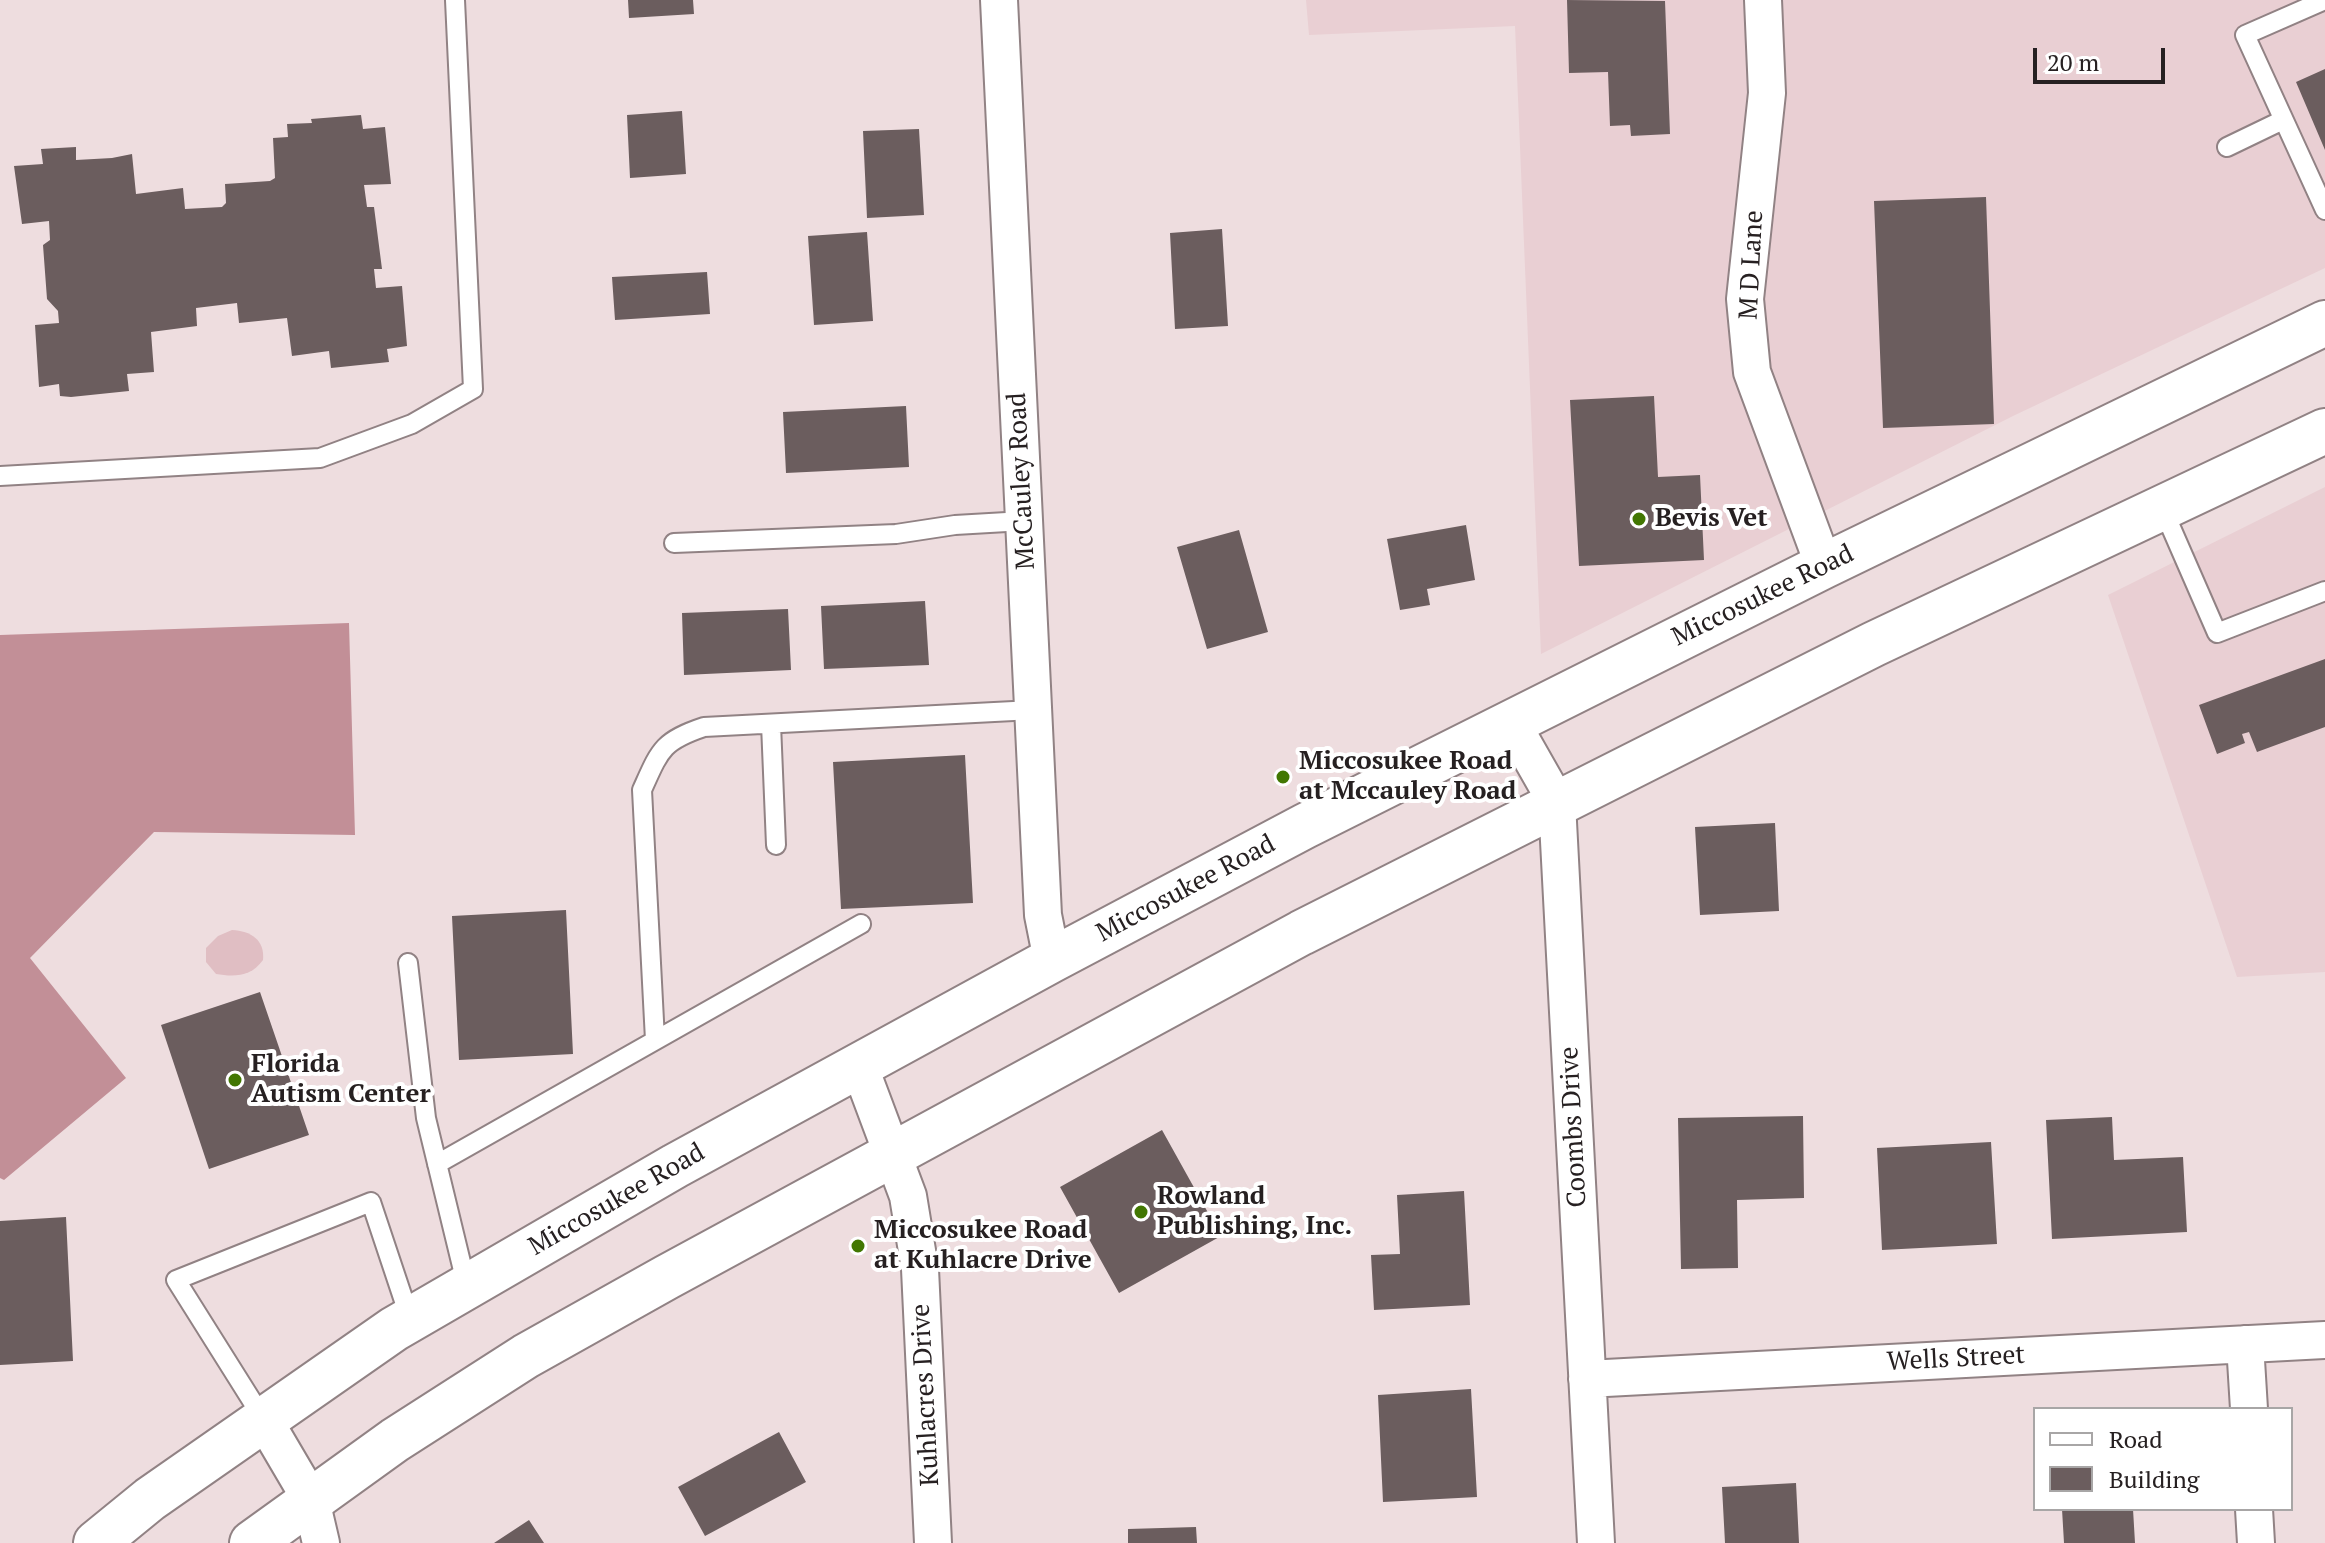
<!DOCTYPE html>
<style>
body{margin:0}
#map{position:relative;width:2325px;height:1543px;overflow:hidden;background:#eedddf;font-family:"PT Serif",serif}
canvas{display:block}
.legend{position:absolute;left:2033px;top:1407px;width:260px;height:104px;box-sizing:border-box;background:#fff;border:2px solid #a8a6a6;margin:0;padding:10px 14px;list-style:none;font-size:24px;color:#262021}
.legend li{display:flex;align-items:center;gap:16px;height:40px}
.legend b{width:40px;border:2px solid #a8a6a6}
.scale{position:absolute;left:2033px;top:48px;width:132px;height:36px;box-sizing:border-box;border:4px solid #262021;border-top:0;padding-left:10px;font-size:24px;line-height:28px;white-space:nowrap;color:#262021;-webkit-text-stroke:6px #fff;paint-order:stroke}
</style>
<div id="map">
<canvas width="2325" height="1543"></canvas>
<ul class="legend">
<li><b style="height:10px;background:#fff"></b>Road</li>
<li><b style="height:22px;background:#6b5d5e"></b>Building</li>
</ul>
<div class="scale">20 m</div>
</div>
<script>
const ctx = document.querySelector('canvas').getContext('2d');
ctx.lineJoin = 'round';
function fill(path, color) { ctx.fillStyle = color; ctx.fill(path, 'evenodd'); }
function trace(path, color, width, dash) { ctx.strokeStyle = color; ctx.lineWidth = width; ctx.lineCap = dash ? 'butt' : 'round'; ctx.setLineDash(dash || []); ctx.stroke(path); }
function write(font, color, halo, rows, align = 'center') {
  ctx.font = font + ' "PT Serif",serif'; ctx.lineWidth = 8; ctx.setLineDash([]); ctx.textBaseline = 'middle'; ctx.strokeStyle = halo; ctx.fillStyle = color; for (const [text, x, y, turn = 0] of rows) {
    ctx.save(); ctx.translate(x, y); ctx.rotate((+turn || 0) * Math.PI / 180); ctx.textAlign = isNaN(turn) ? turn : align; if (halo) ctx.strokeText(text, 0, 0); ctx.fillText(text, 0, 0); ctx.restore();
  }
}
fill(new Path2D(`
 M1306,0H2325V268L2013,416L1541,654L1515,26L1309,35Z
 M2325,487V972L2237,977L2108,595Z`), '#e9cfd3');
fill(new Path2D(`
 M232,930C251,931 265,940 263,960C251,977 234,977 216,974L206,962V948L218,936Z`), '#e0bec3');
fill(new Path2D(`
 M349,623L355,835L154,832L30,958L126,1078L4,1180L0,1178V635Z`), '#c28f97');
fill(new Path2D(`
 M628,0H693L694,14L629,18Z
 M1567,0L1665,1L1670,134L1631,136L1630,125L1610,126L1608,72L1569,73Z
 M2325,69V150L2296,82Z
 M682,111L686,174L630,178L627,115Z
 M361,115L363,129L385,127L391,184L364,185L367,207H374L382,269H374L376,288L402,286L407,346L387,349L389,362L331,368L329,351L292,356L287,318L239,323L237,303L196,308L197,326L151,332L154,372L127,374L129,391L71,397L60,396L59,384L39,387L35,325L59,323L58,311L47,299L43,245L50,240L49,221L22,224L14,166L43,164L41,149L76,147V160L112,158L132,154L136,194L183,188L185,209L222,207L226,203L225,184L270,181L275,178L273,138L288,137L287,124L312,123L311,119Z
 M919,129L924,215L867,218L863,131Z
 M1986,197L1994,424L1883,428L1874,201Z
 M1222,229L1228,326L1175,329L1170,233Z
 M867,232L873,321L814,325L808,236Z
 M707,272L710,314L615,320L612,277Z
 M1654,396L1658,477L1700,475L1704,560L1579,566L1570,400Z
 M906,406L909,467L786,473L783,412Z
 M1466,525L1475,580L1427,589L1430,605L1400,610L1387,539Z
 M1239,530L1268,632L1207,649L1177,547Z
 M925,601L929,665L824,669L821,606Z
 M788,609L791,670L684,675L682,613Z
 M2325,659V727L2257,752L2249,732L2242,734L2245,743L2217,754L2199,705Z
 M965,755L973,903L841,909L833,762Z
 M1775,823L1779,911L1700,915L1695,827Z
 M566,910L573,1054L459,1060L452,916Z
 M260,992L309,1135L209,1169L161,1025Z
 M1803,1116L1804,1198L1737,1200L1738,1268L1681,1269L1678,1118Z
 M2112,1117L2114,1160L2183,1157L2187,1232L2052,1239L2046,1120Z
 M1162,1130L1221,1236L1119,1293L1060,1187Z
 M1991,1142L1997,1244L1882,1250L1877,1148Z
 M1464,1191L1470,1305L1374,1310L1371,1255L1400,1254L1397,1195Z
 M66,1217L73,1361L0,1365V1221Z
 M1471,1389L1477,1497L1383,1502L1378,1395Z
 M779,1432L806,1482L705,1536L678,1487Z
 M1796,1483L1799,1543H1725L1722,1487Z
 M2062,1509H2133L2135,1543H2064Z
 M529,1520L544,1543H494Z
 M1196,1527L1197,1543H1128V1529Z`), '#6b5d5e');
const service = new Path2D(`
 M2325,0L2245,35L2325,210
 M2227,147L2283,120
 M0,476L320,458L412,424L473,389L455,0
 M2162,507L2217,633L2325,591
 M674,543L896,534L955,525L1024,521
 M771,724L776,845
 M408,963L426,1118L467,1287
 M655,1040L642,790C660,750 662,741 704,727L1033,710
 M437,1164L861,924
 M264,1420L176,1280L371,1202L410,1319`);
const minor = new Path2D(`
 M999,0L1043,915L1052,960
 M1763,0L1767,93L1745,299L1752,372L1824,566
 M1511,722L1557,803L1596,1543
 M859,1065L908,1196L920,1269L933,1543
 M2245,1344L2249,1409
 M1587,1379L2325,1340
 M264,1420L311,1500L321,1543
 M2254,1509L2256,1543`);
const tertiary = new Path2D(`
 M96,1543L150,1499L394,1329L675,1166L1052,960L1305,826L1824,566L2325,323
 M252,1543L395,1440L526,1356L667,1277L1301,933L1874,644L2325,431`);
trace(service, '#918284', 22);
trace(minor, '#918284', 40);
trace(tertiary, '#918284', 48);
trace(service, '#fff', 18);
trace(minor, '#fff', 36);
trace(tertiary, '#fff', 44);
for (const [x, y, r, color] of [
 [1639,519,8,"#427702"],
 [1283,777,8,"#427702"],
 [235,1080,8,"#427702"],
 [1141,1212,8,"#427702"],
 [858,1246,8,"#427702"]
]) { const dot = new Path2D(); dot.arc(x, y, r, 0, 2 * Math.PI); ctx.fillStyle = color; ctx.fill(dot); trace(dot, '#fff', 3); }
write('26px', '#262021', '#fff', [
 ["M D Lane",1752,265,-87],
 ["McCauley Road",1022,481,-93],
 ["Miccosukee Road",1763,596,-26],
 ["Miccosukee Road",1186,889,-28],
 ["Coombs Drive",1574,1127,-93],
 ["Miccosukee Road",617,1200,-30],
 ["Wells Street",1956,1359,-3],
 ["Kuhlacres Drive",926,1395,-93]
]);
write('bold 26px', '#262021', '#fff', [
 ["Bevis Vet",1655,519],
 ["Miccosukee Road",1299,762],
 ["at Mccauley Road",1299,792],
 ["Florida",251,1065],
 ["Autism Center",251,1095],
 ["Rowland",1157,1197],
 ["Publishing, Inc.",1157,1227],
 ["Miccosukee Road",874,1231],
 ["at Kuhlacre Drive",874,1261]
], 'left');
</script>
